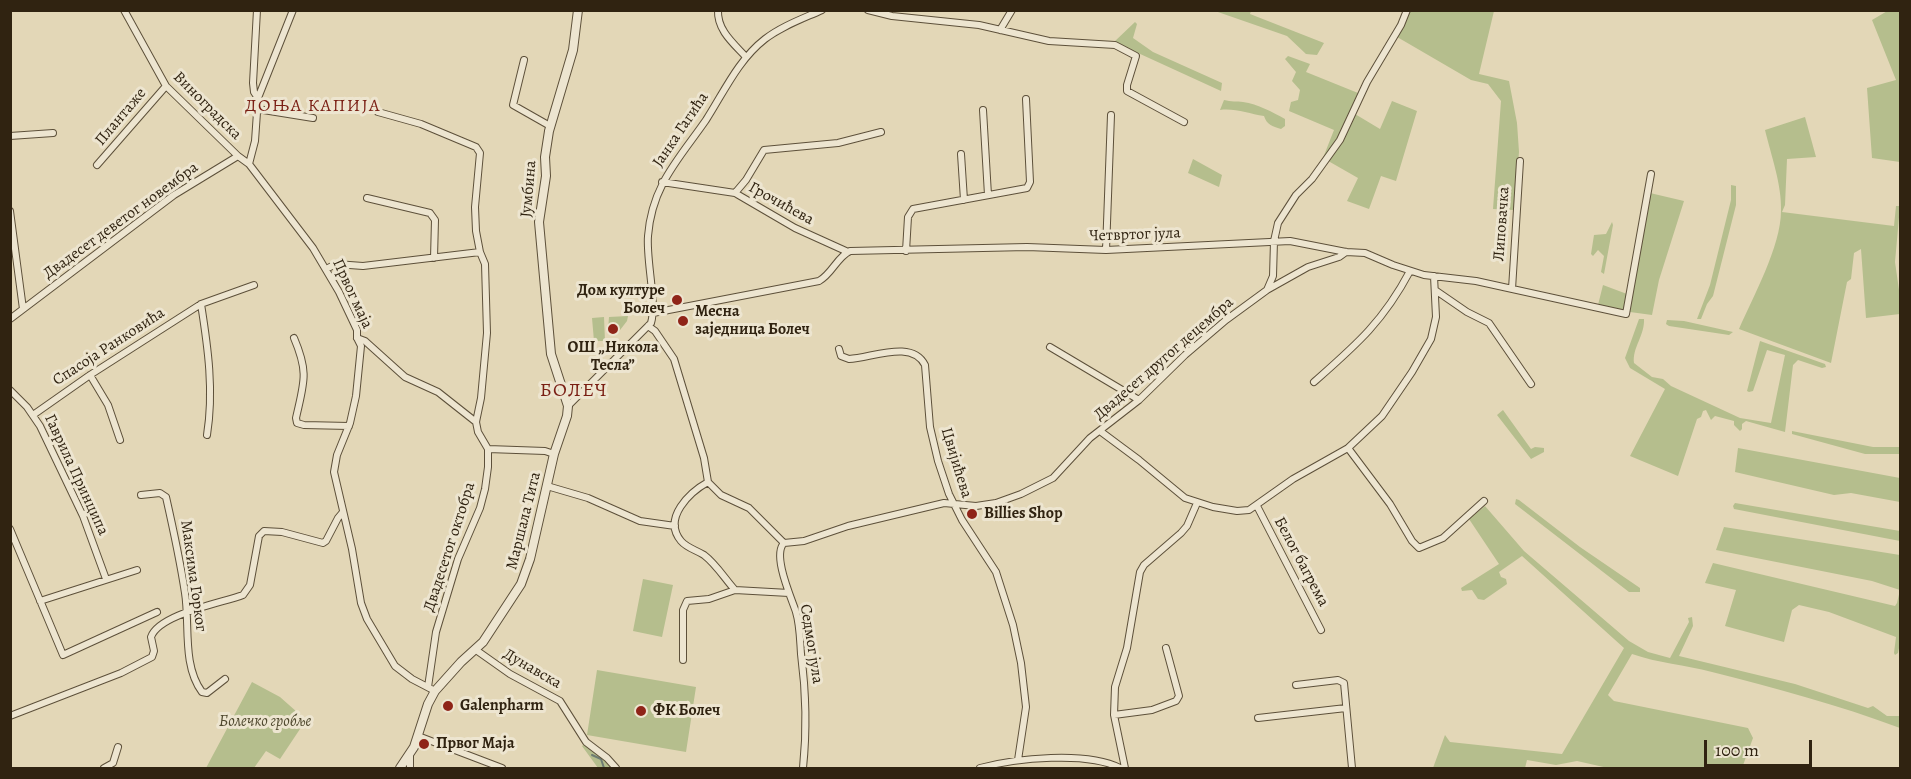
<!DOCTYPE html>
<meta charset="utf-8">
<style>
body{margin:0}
#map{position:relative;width:1911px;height:779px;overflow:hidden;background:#e3d7b7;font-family:Alegreya,serif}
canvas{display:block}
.frame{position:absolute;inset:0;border:12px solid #302311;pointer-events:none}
.scale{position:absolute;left:1704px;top:740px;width:108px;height:27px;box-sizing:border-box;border:3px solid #302311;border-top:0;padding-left:8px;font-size:18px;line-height:21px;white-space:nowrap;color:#302311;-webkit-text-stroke:4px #ede5d0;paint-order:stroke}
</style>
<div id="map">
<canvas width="1911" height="779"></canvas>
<div class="frame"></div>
<div class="scale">100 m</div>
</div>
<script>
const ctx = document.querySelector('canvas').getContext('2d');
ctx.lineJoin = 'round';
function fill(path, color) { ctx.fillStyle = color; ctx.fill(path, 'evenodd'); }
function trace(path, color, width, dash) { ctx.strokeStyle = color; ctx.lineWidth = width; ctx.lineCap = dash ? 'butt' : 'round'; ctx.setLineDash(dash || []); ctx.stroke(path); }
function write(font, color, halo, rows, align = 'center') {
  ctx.font = font + ' Alegreya,serif'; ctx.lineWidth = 6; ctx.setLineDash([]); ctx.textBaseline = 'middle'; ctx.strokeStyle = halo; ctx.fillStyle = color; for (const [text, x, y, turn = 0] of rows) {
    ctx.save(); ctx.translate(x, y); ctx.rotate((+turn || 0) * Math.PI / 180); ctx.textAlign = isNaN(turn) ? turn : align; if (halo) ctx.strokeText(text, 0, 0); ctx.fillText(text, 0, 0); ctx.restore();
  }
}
fill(new Path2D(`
 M1889,10L1900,11V162L1872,158L1867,88L1896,80L1872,20Z
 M1215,11H1251L1250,14L1324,43L1317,55L1306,54L1287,36Z
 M1404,11H1494L1479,74L1509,81L1517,123L1519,152L1514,210L1493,209L1501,101L1488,84L1471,80L1392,34Z
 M1135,22L1137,24L1133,38L1153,52L1222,83L1221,91L1114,42Z
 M1288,56L1310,64L1306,72L1358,93L1350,111L1380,129L1392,101L1417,111L1396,181L1381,176L1369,209L1347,201L1358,178L1323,158L1334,130L1289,111L1291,102L1298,100L1300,90L1292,81L1296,72L1285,59Z
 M1224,100C1231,102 1237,101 1243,102C1258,104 1272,112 1285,119V126L1281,129C1272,126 1267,125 1264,116C1249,114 1235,108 1220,110Z
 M1805,117L1816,157L1787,159L1785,205L1782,212L1894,226L1896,206H1900L1895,262L1900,297V314L1866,318L1861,249L1854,253L1851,279L1847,282L1831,363L1739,329C1753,297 1781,246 1781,211C1782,185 1771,155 1765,130Z
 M1193,159L1222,175L1219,187L1188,173Z
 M1731,185L1736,186V205L1713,296L1707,304L1701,319H1697L1710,285L1731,200Z
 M1650,193L1684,201L1659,280L1652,315L1630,312Z
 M1612,222L1613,225L1604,274L1601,272L1604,256L1598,250L1593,256L1591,254L1594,235L1606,234Z
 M1603,285L1627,294L1625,311L1598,305Z
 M628,316L627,321L617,334H611L608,330L609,317Z
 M604,317L605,341H594L592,318Z
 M1639,319H1644C1645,335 1632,348 1634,363L1652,377L1663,379L1671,386L1740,418L1771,423L1785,355L1767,350L1753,391L1749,392L1747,391L1760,341L1825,364L1826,367L1822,368L1798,360L1793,365L1785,432L1746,421L1742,424V429L1740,431L1734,425V421L1715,416L1711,420L1706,410L1703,411L1701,417L1697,419L1678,476L1630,456L1665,389L1630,368L1625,358Z
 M1667,320L1684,321L1733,332L1729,335L1669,326L1666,324Z
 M1503,410L1531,449L1535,447L1544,448V452L1531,459L1497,415Z
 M1792,431L1873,447H1900V432V454H1865L1792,434Z
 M1738,448L1900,478V502L1851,493L1834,495L1735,472Z
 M1516,499L1519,500L1580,547L1640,588V592H1629L1515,504Z
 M1735,503L1900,531V541L1734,509L1733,506Z
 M1485,506L1524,551L1629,641L1648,652L1670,658L1689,622L1688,618L1692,617L1693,626L1679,656L1795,684L1868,708L1873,706L1887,716H1900V728C1839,705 1775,688 1712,672C1685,665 1658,663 1632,654L1608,695L1614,701L1748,728L1753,738L1742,768H1608L1577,761L1556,765L1527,760L1525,768H1433L1445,735L1450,742L1562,754L1624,648L1522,556L1499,572L1501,577L1506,579L1507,584L1484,600L1478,599L1472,590L1462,591L1461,588L1499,564L1469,519Z
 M1724,527L1900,555V643L1898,653L1895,655L1894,653L1896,637L1829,612L1799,605L1792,610L1784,642L1725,626L1736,590L1705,583L1713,563L1895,606L1897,603L1900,590L1872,581L1716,550Z
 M643,579L673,585L662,637L633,631Z
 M597,670L696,687L686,752L587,735Z
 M252,682L280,697L306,720L280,759L266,751L254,768H206Z
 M585,744L606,758L613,768H598L582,746Z`), '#b5be8d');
trace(new Path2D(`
 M592,755L601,759L604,768`), '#6e7c73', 2);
const minor = new Path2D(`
 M124,10L166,86L238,156
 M257,10L253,83L254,92L258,98
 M293,10L258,98L255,141L249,164L313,248L339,292L357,330V338L361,346L356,396L350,423L337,455L334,472L352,549L361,603L367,619L395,666L412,679L435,691
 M718,10C717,30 733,43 746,57
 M868,10L892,16L979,25L1049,41L1115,45L1136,56L1127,85V91L1184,122
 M1000,30L1012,10
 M524,60L513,105L550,126
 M257,109L313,118
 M983,110L988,195
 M378,112L421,124L476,147L480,153L475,207L476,231L480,252L485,264L487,333L481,398L476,422L478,432L488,449V467L485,489L480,508L458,559L436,632L428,687
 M10,136L53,133
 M961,154L964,200
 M97,165L166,86
 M662,182L735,193L795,228L848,252
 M735,193L746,180L764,150L838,143L881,132
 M367,198L430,213L435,220L434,258
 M10,211L23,309
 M1106,250L1111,115
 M906,251L908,217L913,209L1027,188L1030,182L1026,99
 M326,269L336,264L363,266L480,252
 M1512,289L1520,161
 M1267,290L1308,267L1339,257L1346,252
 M1435,290L1467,312L1489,323L1531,384
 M201,304C208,348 214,391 207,435
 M653,313L819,281C832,274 837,257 850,251L1027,247L1106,250L1290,241L1346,252L1365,253L1393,265L1424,275L1476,281L1626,314L1651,174
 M10,319L174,195L238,156L249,164
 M648,326L655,331L674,359L704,458L708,482L721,495L749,508L784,543C772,555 791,597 796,612C800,625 800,640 801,654C806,692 807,730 803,768
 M294,338C309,373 304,382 296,418L297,423L304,425L349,426
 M357,338L365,341L405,377L438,392L476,422
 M1050,347L1139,400
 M839,349L841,356L849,359C872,358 912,339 925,365L930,427L938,461L949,494L962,520L996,572L1013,625L1021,663L1026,707L1018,760
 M90,375L108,405L120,440
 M1314,382C1356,345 1383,322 1410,271
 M10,390L27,407L40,426L83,516L106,579
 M568,406L651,323C657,303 646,260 648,236C652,185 679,159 706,120C724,92 738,60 765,39C782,26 802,19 822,10
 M33,415L90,375L201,304L254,285
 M1100,431L1139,460L1185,498L1213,507L1237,511L1249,510L1293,479L1348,448L1382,416L1412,372L1431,339L1436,317L1434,276
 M1348,448L1390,504L1412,541L1419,548L1443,538L1484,501
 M488,449L545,451L554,454
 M708,482C690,492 662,518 681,541C687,548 696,550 704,555C716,564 725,579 735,590
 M547,486L588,498L640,521L675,526
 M141,495L160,493L166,497C173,528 180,560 185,593C190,624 182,665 202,692L207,693L225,679
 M1257,506L1321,630
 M10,529L63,655L157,612
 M784,543L804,541L848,526L944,503L976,506L996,503L1021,494L1053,478L1090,438L1139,400L1185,355L1226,320L1267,290L1273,276L1274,241L1278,223L1296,195L1312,179L1340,140L1367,82L1401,25L1407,10
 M40,601L137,570
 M476,650L510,674L560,701L586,742L607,758L616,768
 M683,660V610L687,601L709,599L735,590L789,593
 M1296,685L1338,680L1344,683L1352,768
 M1114,715L1152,710L1176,701L1179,696L1166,648
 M10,716L121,673L152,657L154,651L151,637C159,614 222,603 243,595L250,585L259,536L264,531L282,532L323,543L326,541L338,518L343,512
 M1258,718L1346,708
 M418,736L502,768
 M104,768L113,763L118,747
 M410,768V755
 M980,768C1016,758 1087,751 1120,768
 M1125,768L1114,715L1115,687L1127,648L1140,572L1144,565L1181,533L1187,526L1197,503`);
const tertiary = new Path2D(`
 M400,768L414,747L428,704L435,691L461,662L483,642L521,584L530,559L554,454L567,416L568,406L551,354L539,222L546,176L545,157L549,131L573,50L578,10`);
trace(minor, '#5d503a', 8);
trace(tertiary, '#5d503a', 10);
trace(minor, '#ede5d0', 6);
trace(tertiary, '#ede5d0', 8);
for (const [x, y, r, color] of [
 [677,300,6,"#8f2418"],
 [683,321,6,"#8f2418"],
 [613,329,6,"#8f2418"],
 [972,514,6,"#8f2418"],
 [448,706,6,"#8f2418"],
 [641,711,6,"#8f2418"],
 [424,744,6,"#8f2418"]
]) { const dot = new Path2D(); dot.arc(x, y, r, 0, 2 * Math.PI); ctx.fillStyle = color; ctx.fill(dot); trace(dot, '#ede5d0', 2); }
write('16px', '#302311', '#ede5d0', [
 ["Виноградска",207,106,45],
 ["Плантаже",121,117,-50],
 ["Јанка Гагића",681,130,-56],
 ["Јумбина",529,189,-85],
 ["Грочићева",781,204,29],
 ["Двадесет деветог новембра",121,221,-36],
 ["Липовачка",1502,224,-86],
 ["Четвртог јула",1135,235,-2],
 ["Првог маја",352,294,65],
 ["Спасоја Ранковића",109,347,-33],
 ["Двадесет другог децембра",1164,359,-41],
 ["Цвијићева",956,463,73],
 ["Гаврила Принципа",76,475,65],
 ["Маршала Тита",524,521,-76],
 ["Двадесетог октобра",450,547,-72],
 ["Белог багрема",1301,562,62],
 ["Максима Горког",193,576,82],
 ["Седмог јула",811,644,81],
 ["Дунавска",532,669,30]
]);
write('bold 16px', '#302311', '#ede5d0', [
 ["Дом културе",665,291,"right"],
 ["Болеч",665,309,"right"],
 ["Месна",695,312],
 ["заједница Болеч",695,330],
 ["ОШ „Никола",613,348,"center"],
 ["Тесла”",613,366,"center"],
 ["Billies Shop",984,514],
 ["Galenpharm",460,706],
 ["ФК Болеч",653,711],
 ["Првог Маја",436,744]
], 'left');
write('italic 16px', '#514a30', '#ede5d0', [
 ["Болечко гробље",265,722]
]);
ctx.letterSpacing = '1.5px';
write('18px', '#7a1f14', '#ede5d0', [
 ["ДОЊА КАПИЈА",313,107]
]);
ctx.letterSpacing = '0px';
ctx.letterSpacing = '1.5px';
write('20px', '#7a1f14', '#ede5d0', [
 ["БОЛЕЧ",574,391]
]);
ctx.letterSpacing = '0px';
</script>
